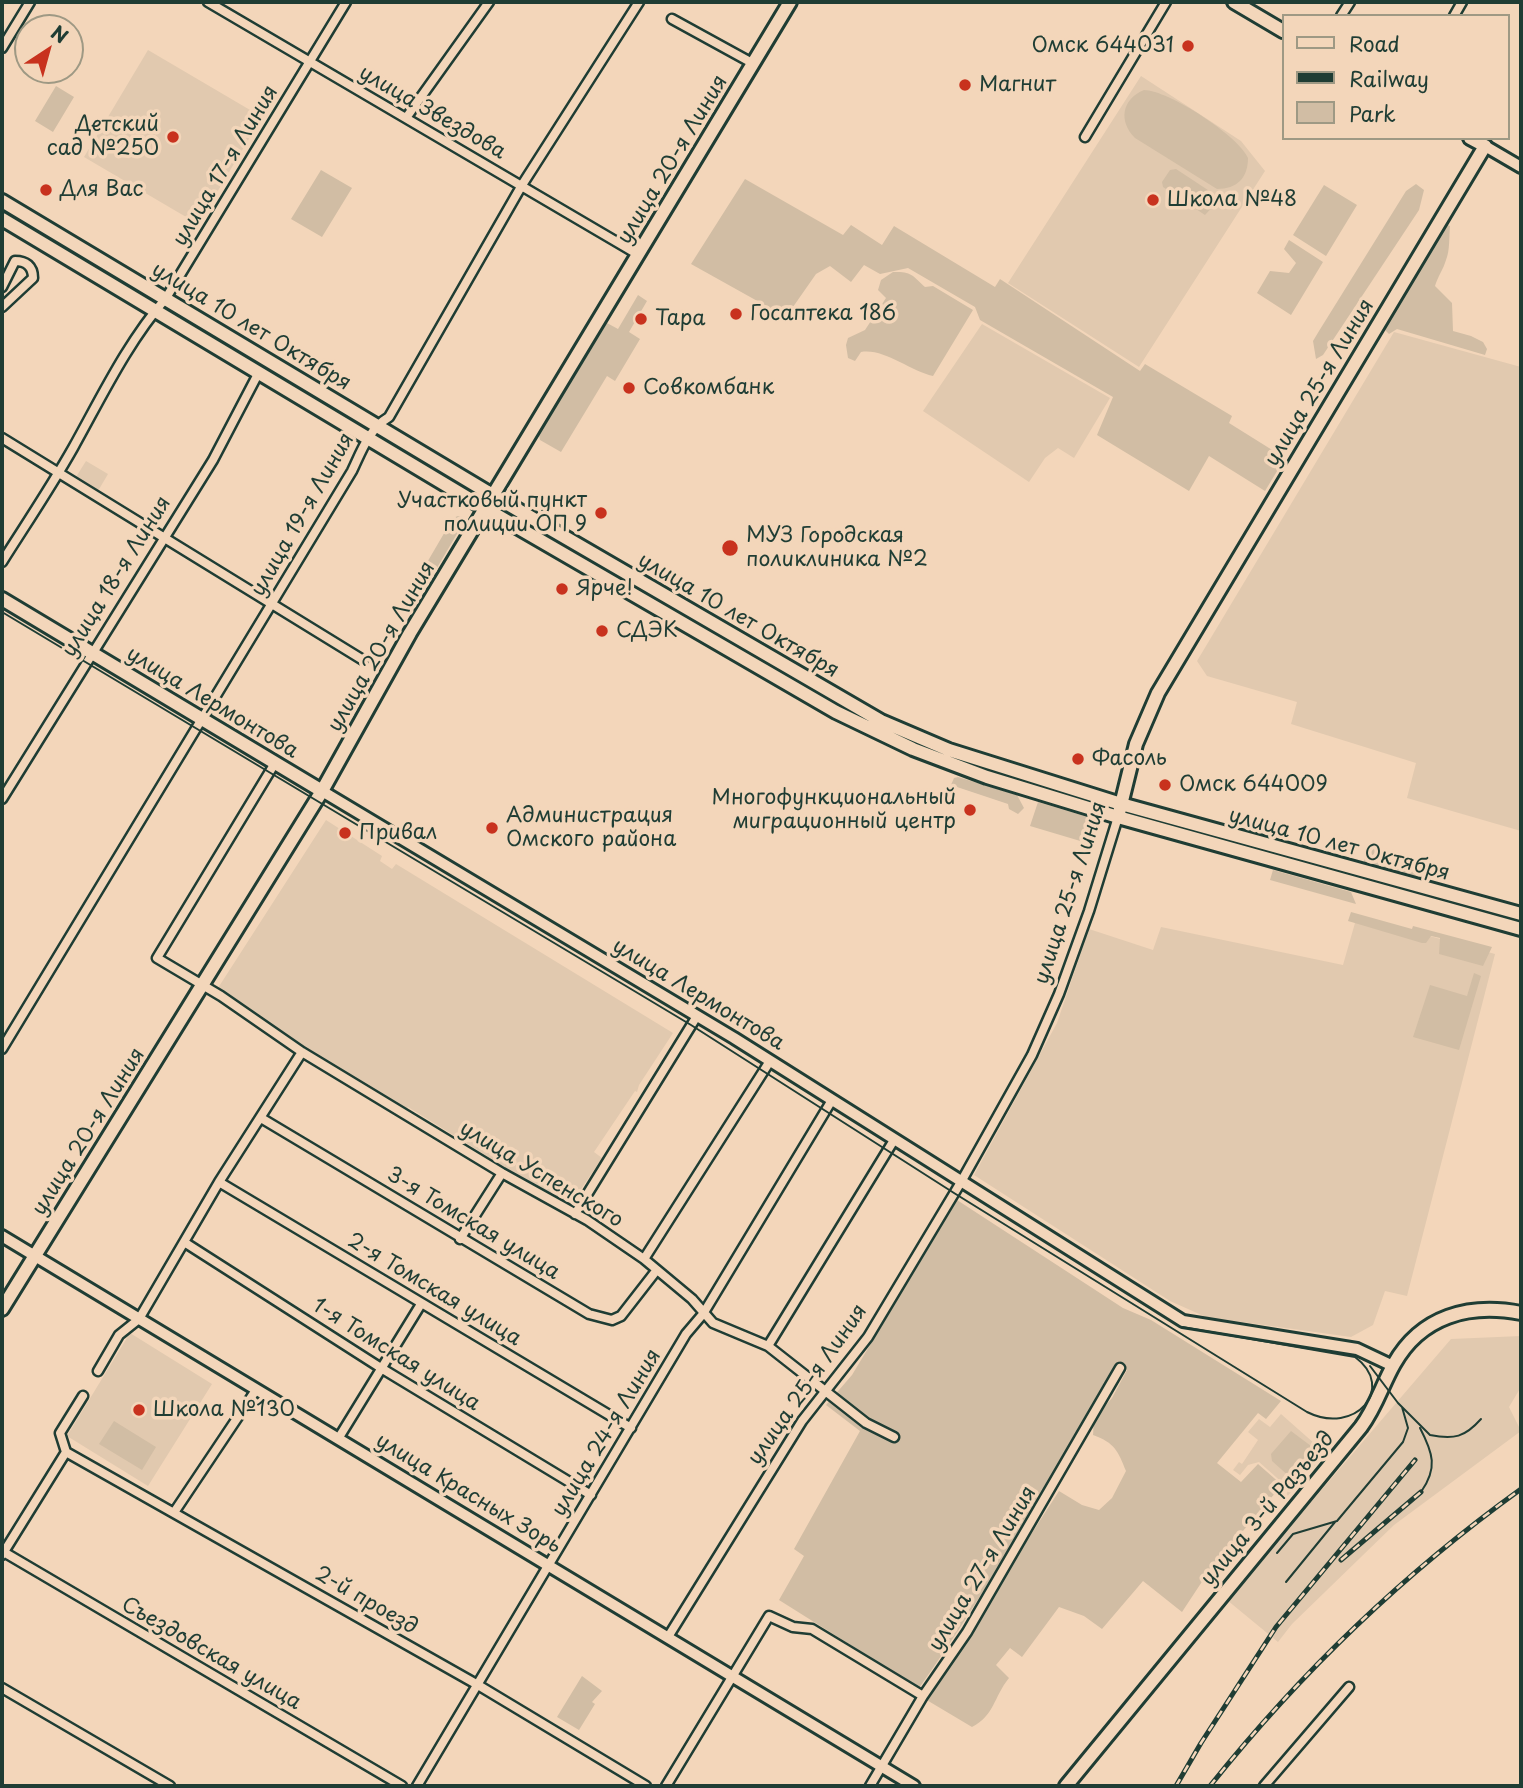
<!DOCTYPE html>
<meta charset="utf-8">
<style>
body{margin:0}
#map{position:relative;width:1523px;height:1788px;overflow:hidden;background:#f3d6ba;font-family:"Playpen Sans",sans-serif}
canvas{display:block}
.frame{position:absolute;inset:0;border:4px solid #1f3d34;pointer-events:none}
.legend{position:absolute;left:1282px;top:14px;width:228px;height:126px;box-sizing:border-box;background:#f3d6ba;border:2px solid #9e9984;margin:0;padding:9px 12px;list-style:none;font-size:21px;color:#1f3d34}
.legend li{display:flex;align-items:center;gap:14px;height:35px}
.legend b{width:35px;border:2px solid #9e9984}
.north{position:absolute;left:14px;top:14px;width:70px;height:70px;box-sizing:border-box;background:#f3d6ba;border:2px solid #9e9984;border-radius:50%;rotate:36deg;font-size:19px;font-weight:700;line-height:28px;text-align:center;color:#1f3d34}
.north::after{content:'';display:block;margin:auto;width:24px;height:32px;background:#c8321e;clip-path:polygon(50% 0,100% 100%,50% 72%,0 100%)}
</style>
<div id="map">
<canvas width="1523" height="1788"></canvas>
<div class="frame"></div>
<ul class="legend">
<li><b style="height:9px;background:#f3d6ba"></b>Road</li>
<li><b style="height:9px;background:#1f3d34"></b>Railway</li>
<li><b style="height:19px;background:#d1bda4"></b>Park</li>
</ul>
<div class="north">N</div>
</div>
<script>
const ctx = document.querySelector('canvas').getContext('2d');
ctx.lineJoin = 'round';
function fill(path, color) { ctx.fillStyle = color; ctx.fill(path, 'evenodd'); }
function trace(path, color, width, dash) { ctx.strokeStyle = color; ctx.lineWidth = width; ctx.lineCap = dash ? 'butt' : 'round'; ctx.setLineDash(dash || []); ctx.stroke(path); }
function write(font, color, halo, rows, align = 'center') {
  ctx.font = font + ' "Playpen Sans",sans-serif'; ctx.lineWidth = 7; ctx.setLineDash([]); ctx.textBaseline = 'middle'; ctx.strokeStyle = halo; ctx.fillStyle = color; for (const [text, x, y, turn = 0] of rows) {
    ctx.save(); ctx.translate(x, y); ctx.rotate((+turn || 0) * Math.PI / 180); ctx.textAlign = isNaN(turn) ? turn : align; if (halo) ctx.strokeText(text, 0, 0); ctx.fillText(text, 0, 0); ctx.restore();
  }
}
fill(new Path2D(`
 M148,50L262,117L198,224L84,157Z
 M1141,76L1241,141L1265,171L1139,367L1008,283Z
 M982,324L1110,398L1074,458L1058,448L1045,458L1029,482L923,411Z
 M1394,332L1521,367V831L1407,798L1416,763L1291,724L1297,702L1207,676L1197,661Z
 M86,461L108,474L98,491L76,477Z
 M326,820L382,856L380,861L392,869L396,864L673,1033L639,1085L637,1092L635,1091L594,1152L602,1158L569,1207L408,1107L405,1110L364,1086L218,988Z
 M1357,916L1495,954L1407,1296L1385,1291L1373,1325L1351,1337L1206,1317L1170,1301L974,1175L1057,1023L1089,929L1153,950L1161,927L1343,965Z
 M130,1333L212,1384L148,1486L67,1436Z
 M1521,1336V1387L1509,1407L1521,1431L1394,1525L1292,1624L1278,1642L1227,1600L1451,1339Z
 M1281,1414L1315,1444L1321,1448L1331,1447L1285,1499L1288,1490L1285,1485L1259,1462L1248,1465L1240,1475L1233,1470L1239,1462L1242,1464L1258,1440L1248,1432L1259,1419L1270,1427Z`), '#e1c9af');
fill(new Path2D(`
 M56,86L74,97L53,132L35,121Z
 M1144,90C1168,90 1239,136 1248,158C1248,178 1237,189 1217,189L1135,138C1118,121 1122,99 1144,90Z
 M1176,169L1217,196L1218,201L1205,215L1163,187L1162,182L1170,170Z
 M321,170L352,188L322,237L291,219Z
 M745,179L843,235L851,225L882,245L894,226L995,287L1000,279L1140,371L1145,364L1232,416L1229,423L1285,458L1265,491L1209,456L1189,491L1097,435L1113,397L980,320L975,307L908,268L880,274L864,265L851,282L830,266L816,274L786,317L691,264Z
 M1416,184L1424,190L1419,210L1323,355L1316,359L1313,341L1319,331L1393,212L1406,191Z
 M1324,185L1357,205L1326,256L1293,235Z
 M1443,223L1450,226C1449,236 1450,251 1446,260C1443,270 1438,276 1435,286L1452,303L1453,331L1471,336L1483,342L1487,349L1485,355L1397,329L1389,334L1382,327Z
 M1289,240L1323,262L1291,315L1257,293L1270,271L1289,273L1296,263L1284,249Z
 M893,272C912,271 913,276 925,287L933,286L973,310L933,376C910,371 884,348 861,352L855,361L848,358L846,345L848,338L865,330L886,298L878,290L881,280Z
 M638,295L647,301L629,332L640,339L615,381L607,376L561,452L540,440L539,435L607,323L618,329Z
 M458,516L463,517L464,522L418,600L408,595L453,518Z
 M958,777L1017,795L1024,808L1018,814L1009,809L1008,804L951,785L954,778Z
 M1038,802L1094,819L1087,843L1030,826Z
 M1368,846L1432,864L1426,882L1363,865Z
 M1273,870L1351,892L1356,904L1270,880Z
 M1351,912L1412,929L1413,926L1492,947L1483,966L1439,954L1440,938L1431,936L1426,943H1422L1348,921Z
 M1474,973L1481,976L1459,1050L1413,1037L1430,985L1467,996Z
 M957,1200L1123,1308L1151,1320L1281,1401L1266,1419L1258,1413L1217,1463L1241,1482L1258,1464L1282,1485L1209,1571L1182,1612L1143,1581L1102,1629L1084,1616L1059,1607L1022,1657L1010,1648L996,1665L1009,1678C993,1698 995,1715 972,1727L925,1699L1059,1491L1082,1505L1099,1510L1112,1498L1126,1471C1118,1451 1115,1443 1093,1435L1094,1419L1112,1398L1127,1370L1122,1362L1119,1361C1054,1471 993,1584 919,1688L779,1600L804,1556L794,1549L860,1431L826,1405L852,1375Z
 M114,1421L156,1447L142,1470L99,1444Z
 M1291,1431L1315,1449L1291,1478L1272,1461L1271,1454Z
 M582,1676L602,1691L592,1702L595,1704L579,1730L557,1717Z`), '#d1bda4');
const minor = new Path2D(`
 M208,2L639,255
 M1341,16L1350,2
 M1454,16L1462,2
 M672,19L754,64
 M2,48L30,2
 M406,118L489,2
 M1085,137L1166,2
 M2,287L15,261C26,261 33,266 33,278L2,307
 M2,438L363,660
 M2,562C26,524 51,487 73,448C102,396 127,343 166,298L346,2
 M275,763L157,958L221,996L302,1052L502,1173L587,1220L644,1259L692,1299L713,1323L768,1346L866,1423L894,1437
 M2,799L213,460L259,372
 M2,1049L352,471C362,450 369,429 389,417L522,185L639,2
 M261,1118L589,1314L612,1320L621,1316L656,1271
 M219,1182L631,1428
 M575,1214L697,1016
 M460,1239L502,1173
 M184,1242L381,1368L591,1495
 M644,1259L770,1061
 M768,1346L894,1140
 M98,1371L119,1335L139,1319L219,1182L302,1052
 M338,1439L421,1304
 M66,1452L478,1685L646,1786
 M66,1452L60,1433L83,1396
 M175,1511L256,1390
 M2,1551L402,1786
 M2,1555L66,1452
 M668,1637L802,1421L868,1337L961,1182L1032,1055L1059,994L1089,911L1118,817
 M2,1688L170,1786
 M417,1786L686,1334L703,1314L832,1100
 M666,1786L769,1616L793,1627L812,1629L923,1696
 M870,1786L923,1696L967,1632L1120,1368
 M1264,1786L1349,1687`);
const tertiary = new Path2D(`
 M1485,146L1521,167
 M322,791L734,1038L1183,1321L1357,1349L1393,1366
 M2,1236L914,1786`);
const secondary = new Path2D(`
 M1234,2L1283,31
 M2,599L322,791
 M1118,817L1136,744L1158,693L1485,146L1470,138
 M2,1309L322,791L410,633L790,2
 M1066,1786L1361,1427C1376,1407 1382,1385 1394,1364C1421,1316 1469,1303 1521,1313`);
const primary = new Path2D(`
 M2,201L494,496L881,721L949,750L1121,804L1521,914
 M2,219L486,509L836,712L913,749L987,777L1118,817L1521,929`);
trace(minor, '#1f3d34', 13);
trace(tertiary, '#1f3d34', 16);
trace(secondary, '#1f3d34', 18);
trace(primary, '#1f3d34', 18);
trace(minor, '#f3d6ba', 8);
trace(tertiary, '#f3d6ba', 10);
trace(secondary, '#f3d6ba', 12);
trace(primary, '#f3d6ba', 12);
trace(new Path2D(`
 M2,612L691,1025L954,1193L1307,1412C1355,1436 1397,1388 1355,1357L1182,1327
 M1370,1366L1398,1403L1430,1435C1454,1440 1465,1437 1481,1419
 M1420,1428C1433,1453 1438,1468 1421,1492
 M1277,1553L1293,1534L1337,1521L1403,1442L1408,1428L1402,1407
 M1286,1582L1335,1522`), '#1f3d34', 2);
const rail = new Path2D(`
 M1341,1560L1421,1492
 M1176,1786L1201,1743L1276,1627L1415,1460
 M1210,1786C1301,1672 1403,1574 1521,1489`);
trace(rail, '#1f3d34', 5);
trace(rail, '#f3d6ba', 2.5, [8]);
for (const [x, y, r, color] of [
 [1188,46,7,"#c8321e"],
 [965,85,7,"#c8321e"],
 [173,137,7,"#c8321e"],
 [46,190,7,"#c8321e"],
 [1153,200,7,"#c8321e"],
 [736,314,7,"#c8321e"],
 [641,319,7,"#c8321e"],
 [629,388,7,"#c8321e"],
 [601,513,7,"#c8321e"],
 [730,548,9,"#c8321e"],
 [562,589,7,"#c8321e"],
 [602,631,7,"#c8321e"],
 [1078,759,7,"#c8321e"],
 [1165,785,7,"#c8321e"],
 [970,810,7,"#c8321e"],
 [492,828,7,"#c8321e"],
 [345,833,7,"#c8321e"],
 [139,1410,7,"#c8321e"]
]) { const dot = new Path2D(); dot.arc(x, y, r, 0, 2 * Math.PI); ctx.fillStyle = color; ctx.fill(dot); trace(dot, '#f3d6ba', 2.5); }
write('21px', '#1f3d34', '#f3d6ba', [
 ["Омск 644031",1174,46,"right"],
 ["Магнит",979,85],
 ["Детский",159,125,"right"],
 ["сад №250",159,149,"right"],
 ["Для Вас",60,190],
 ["Школа №48",1167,200],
 ["Госаптека 186",750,314],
 ["Тара",655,319],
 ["Совкомбанк",643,388],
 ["Участковый пункт",587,501,"right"],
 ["полиции ОП 9",587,525,"right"],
 ["МУЗ Городская",746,536],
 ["поликлиника №2",746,560],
 ["Ярче!",576,589],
 ["СДЭК",616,631],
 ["Фасоль",1092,759],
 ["Омск 644009",1179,785],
 ["Многофункциональный",956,798,"right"],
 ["миграционный центр",956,822,"right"],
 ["Администрация",506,816],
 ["Омского района",506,840],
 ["Привал",359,833],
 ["Школа №130",153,1410]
], 'left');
write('21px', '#1f3d34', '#f3d6ba', [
 ["улица Звездова",432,113,30],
 ["улица 20-я Линия",673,160,-59],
 ["улица 17-я Линия",226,166,-59],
 ["улица 10 лет Октября",251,327,31],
 ["улица 25-я Линия",1320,383,-59],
 ["улица 19-я Линия",303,515,-60],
 ["улица 18-я Линия",117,577,-58],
 ["улица 10 лет Октября",738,616,30],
 ["улица 20-я Линия",382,647,-60],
 ["улица Лермонтова",212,703,31],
 ["улица 10 лет Октября",1339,845,15],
 ["улица 25-я Линия",1071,893,-72],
 ["улица Лермонтова",698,995,31],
 ["улица 20-я Линия",89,1132,-58],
 ["улица Успенского",541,1175,31],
 ["3-я Томская улица",473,1224,31],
 ["2-я Томская улица",434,1290,31],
 ["1-я Томская улица",396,1355,32],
 ["улица 25-я Линия",808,1385,-55],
 ["улица 24-я Линия",607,1433,-59],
 ["улица Красных Зорь",468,1494,31],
 ["улица 3-й Разъезд",1268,1509,-50],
 ["улица 27-я Линия",983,1569,-59],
 ["2-й проезд",366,1601,30],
 ["Съездовская улица",211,1654,30]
]);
</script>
